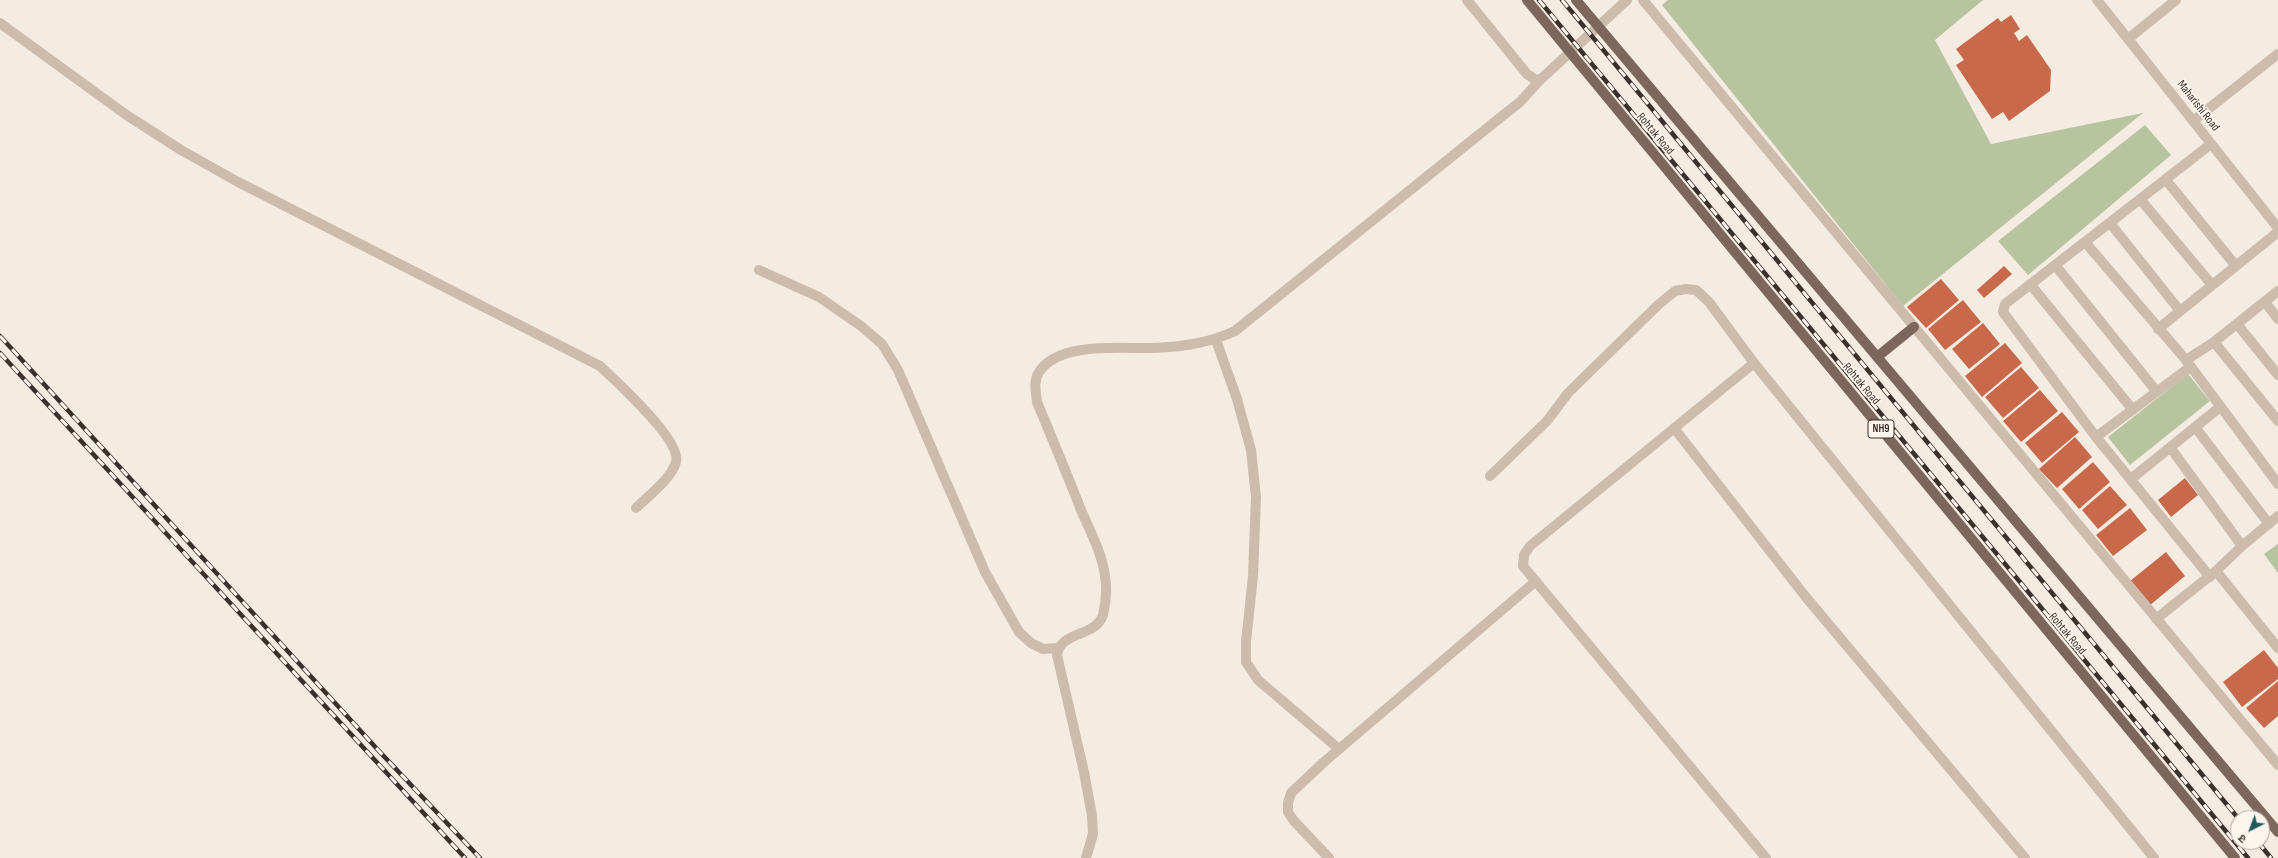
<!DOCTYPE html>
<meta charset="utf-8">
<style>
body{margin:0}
#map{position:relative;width:2278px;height:858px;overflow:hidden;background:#f4ebe1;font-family:"Sofia Sans Condensed","Noto Sans Devanagari",sans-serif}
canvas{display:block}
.north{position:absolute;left:2230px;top:810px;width:40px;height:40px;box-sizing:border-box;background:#fbf5ee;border:1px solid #aea6a0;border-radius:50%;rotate:222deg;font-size:11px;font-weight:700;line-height:16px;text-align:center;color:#3b302b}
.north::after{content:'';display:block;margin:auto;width:14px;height:18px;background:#1f5a5e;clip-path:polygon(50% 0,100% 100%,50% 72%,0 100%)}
</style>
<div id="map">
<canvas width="2278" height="858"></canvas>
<div class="north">उ</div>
</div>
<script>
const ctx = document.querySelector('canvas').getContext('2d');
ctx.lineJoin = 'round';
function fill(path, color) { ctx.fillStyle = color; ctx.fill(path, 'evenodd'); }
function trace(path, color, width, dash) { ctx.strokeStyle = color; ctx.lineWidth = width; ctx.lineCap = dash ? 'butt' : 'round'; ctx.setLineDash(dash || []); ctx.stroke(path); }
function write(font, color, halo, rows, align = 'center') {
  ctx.font = font + ' "Sofia Sans Condensed",sans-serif'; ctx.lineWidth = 3.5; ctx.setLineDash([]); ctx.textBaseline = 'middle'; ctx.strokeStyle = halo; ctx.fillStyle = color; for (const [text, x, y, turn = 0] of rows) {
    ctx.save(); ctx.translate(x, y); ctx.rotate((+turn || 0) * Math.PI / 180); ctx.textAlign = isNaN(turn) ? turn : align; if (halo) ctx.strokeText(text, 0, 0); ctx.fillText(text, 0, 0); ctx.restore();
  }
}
fill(new Path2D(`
 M1668,0H1983L1935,40L1991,144L2143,113L1903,306L1662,5Z
 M2145,125L2171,155L2028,275L1998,241Z
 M2188,374L2210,401L2130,465L2108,437Z
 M2278,544V573L2264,554Z`), '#b8c4a0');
fill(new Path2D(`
 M2011,15L2020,29L2014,33L2019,41L2027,35L2051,70L2050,91L2009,121L2003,112L1992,119L1956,65L1964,60L1956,49L1998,18L2001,22Z
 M2004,266L2012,274L1984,298L1977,290Z
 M1941,279L1959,300L1926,328L1907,307Z
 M1963,300L1981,322L1945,350L1928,329Z
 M1983,323L2000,344L1969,369L1952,349Z
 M2005,343L2022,363L1982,397L1965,376Z
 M2021,367L2039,388L2003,418L1985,397Z
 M2040,390L2058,411L2021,442L2003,421Z
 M2062,412L2079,432L2042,463L2025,443Z
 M2075,437L2092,457L2057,488L2039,469Z
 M2093,462L2110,482L2079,509L2062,489Z
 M2185,478L2198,495L2171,517L2158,500Z
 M2110,486L2127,505L2098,529L2082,510Z
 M2130,508L2147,530L2113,556L2096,535Z
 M2166,552L2185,576L2149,606L2130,581Z
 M2264,650L2278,668V679L2242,707L2223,682Z
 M2278,681V716L2264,728L2246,708Z`), '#c8694b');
trace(new Path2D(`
 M1467,0L1527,74L1536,80L1541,79L1627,0
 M1643,0L2278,765
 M2097,0L2278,228
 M0,23L125,114L181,150L238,182L600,366C616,381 682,441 676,462C672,478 647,497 636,508
 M2128,39L2176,0
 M2193,121L2278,54
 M2166,180L2236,266
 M2140,199L2212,285
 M2110,223L2180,311
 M2085,242L2186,360L2278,484
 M2055,265L2157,392
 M759,270L819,297L861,326L882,344L898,370L985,572L1019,632L1031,643L1043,649L1058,648
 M2030,284L2133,410
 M2265,302L2278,319
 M2237,324L2278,375
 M2158,329L2278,232
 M1216,340L1237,399L1251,450L1256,497L1253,576L1246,642V662L1258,680L1339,749
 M2214,342L2278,421
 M2186,360L2214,342L2278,291
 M2190,367L2096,437L2210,577
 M2195,427L2269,524
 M1674,428L1805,596L2025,858
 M2096,437L2003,312L2005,304L2211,144
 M2170,447L2242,546
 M1490,476L1547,421L1568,393L1658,305L1675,291L1686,289L1696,290L1709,302L1754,363
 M2131,479L2220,407
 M2216,571L2278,648
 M2156,619L2216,571L2242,546L2278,516
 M1086,858L1093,834L1092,816L1084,772L1057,655C1061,630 1095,638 1103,615C1106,603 1107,589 1105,576C1102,553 1090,531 1081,510C1067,474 1052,438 1037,402C1036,393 1033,381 1039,372C1059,341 1122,349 1154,348C1181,347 1210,343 1235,331L1496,121L1520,102L1541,79
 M1329,858L1294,821L1288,812V803L1291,793L1324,762L1536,581
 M1766,858L1523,566L1524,555L1530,546L1754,363L2154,858`), '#cdbbac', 10);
trace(new Path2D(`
 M1527,0L2235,858
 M1576,0L2278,832
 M1877,357L1914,327`), '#7d675c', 10);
const rail = new Path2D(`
 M1539,0L2248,858
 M1562,0L2238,818
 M0,336L378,750L480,858
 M0,353L465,858
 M2258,842L2271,858`);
trace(rail, '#3b302b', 4.5);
trace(rail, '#fbf5ee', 3, [9]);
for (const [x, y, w] of [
 [1881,429,26]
]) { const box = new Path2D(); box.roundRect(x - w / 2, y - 9, w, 18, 3); ctx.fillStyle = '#fbf5ee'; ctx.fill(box); trace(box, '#3b302b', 1); }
write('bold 11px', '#3b302b', null, [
 ["NH9",1881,429]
]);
write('12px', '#3b302b', '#fbf5ee', [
 ["Maharishi Road",2198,106,52],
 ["Rohtak Road",1655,134,50],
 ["Rohtak Road",1861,384,50],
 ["Rohtak Road",2067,634,50]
]);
</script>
